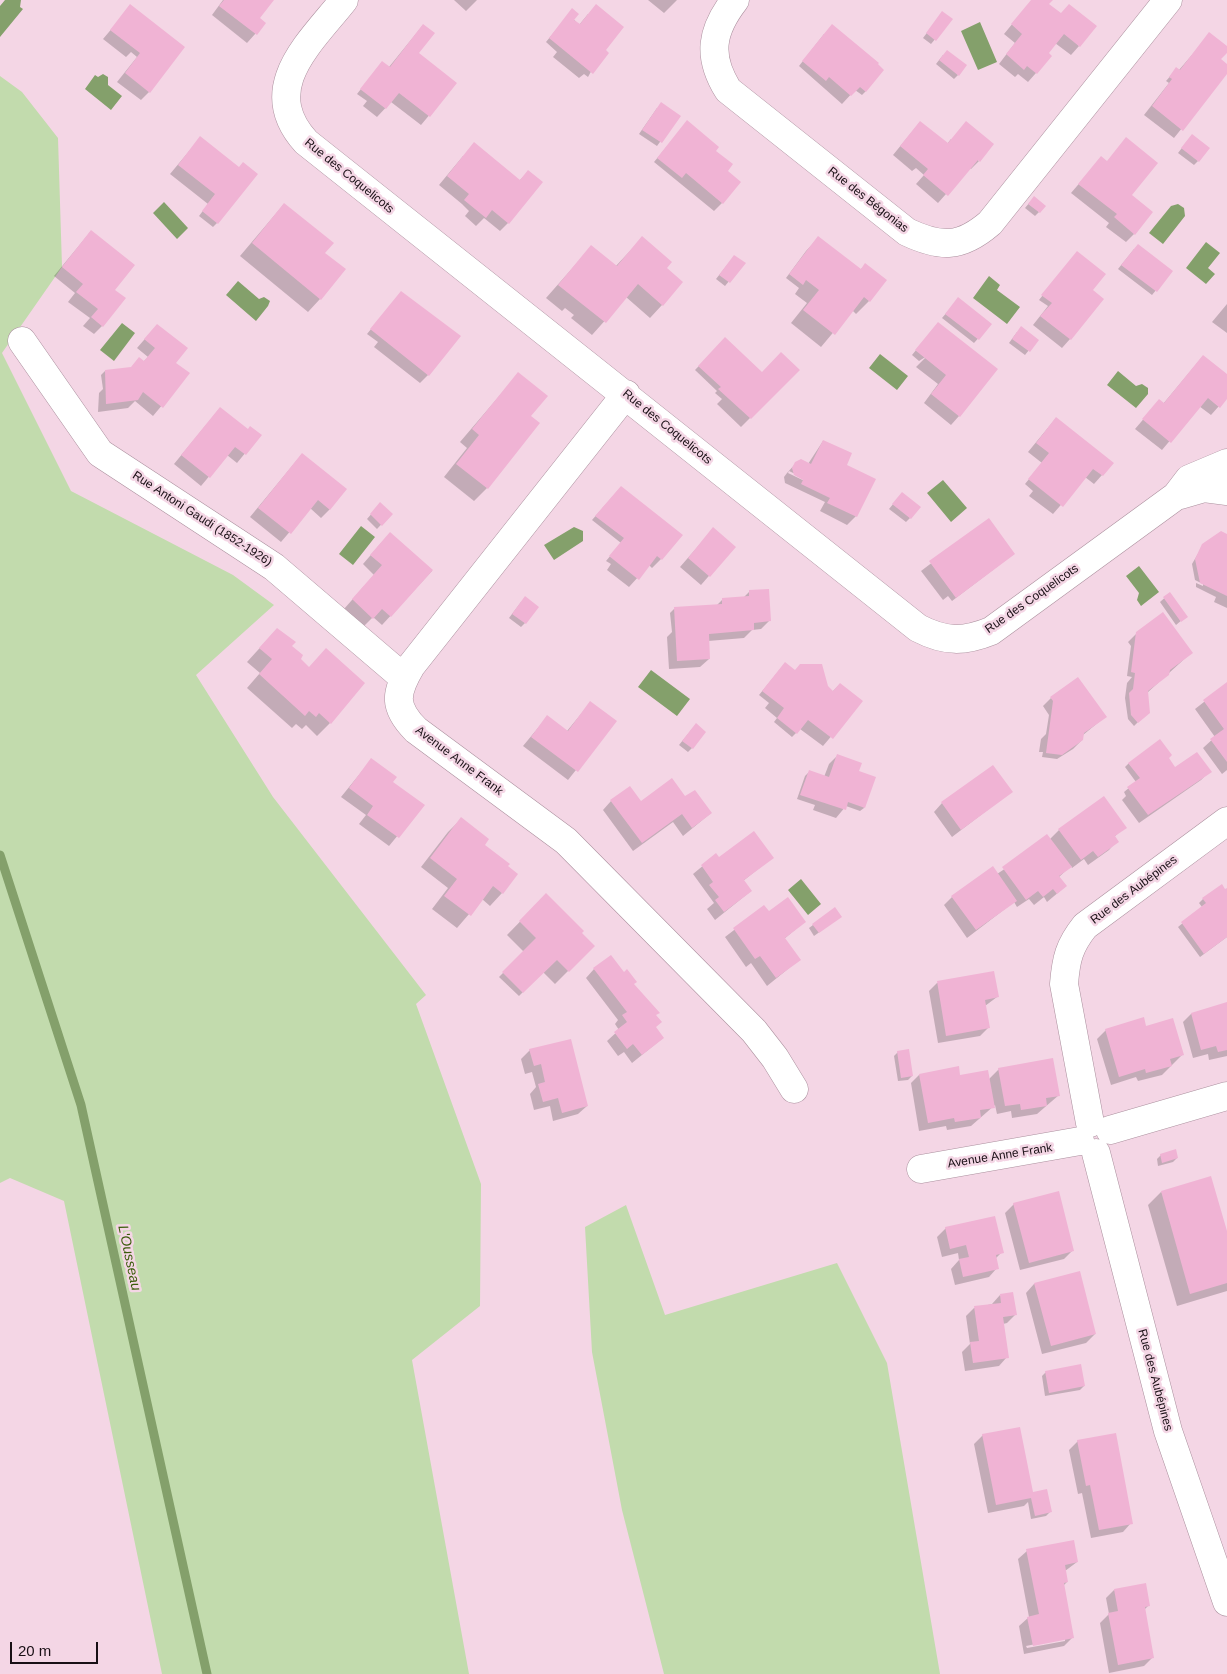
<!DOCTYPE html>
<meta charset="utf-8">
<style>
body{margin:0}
#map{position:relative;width:1227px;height:1674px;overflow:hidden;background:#f4d6e5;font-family:Helvetica,sans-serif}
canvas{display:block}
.scale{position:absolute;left:10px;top:1642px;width:88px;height:22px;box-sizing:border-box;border:2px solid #190f15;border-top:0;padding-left:6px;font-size:15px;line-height:18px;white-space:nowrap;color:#190f15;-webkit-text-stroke:4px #f4d6e5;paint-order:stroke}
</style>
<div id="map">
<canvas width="1227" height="1674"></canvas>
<div class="scale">20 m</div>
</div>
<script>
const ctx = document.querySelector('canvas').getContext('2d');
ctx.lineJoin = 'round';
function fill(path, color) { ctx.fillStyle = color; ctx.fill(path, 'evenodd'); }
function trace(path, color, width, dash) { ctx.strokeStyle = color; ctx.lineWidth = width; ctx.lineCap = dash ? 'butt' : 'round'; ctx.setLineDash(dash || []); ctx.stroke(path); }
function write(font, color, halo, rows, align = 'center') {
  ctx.font = font + ' Helvetica,sans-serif'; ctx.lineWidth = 5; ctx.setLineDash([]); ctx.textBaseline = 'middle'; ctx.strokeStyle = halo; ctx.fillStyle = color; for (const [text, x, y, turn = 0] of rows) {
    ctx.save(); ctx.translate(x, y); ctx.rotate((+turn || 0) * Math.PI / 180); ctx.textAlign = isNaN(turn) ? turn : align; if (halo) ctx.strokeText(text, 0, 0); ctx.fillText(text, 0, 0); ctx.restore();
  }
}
fill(new Path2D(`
 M0,76L22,92L58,138L62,267L2,353L71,491L233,575L274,605L196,675L273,797L426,995L416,1004L481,1184L480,1306L412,1360L469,1674H162L64,1201L10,1178L0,1183Z
 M626,1205L665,1315L837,1263L887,1363L940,1674H664L622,1510L592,1352L585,1227Z`), '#c2dbad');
fill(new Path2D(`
 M5,0H21L20,7L23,9L0,37V6Z
 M980,22L997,62L978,70L961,31Z
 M103,74L108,77V85L122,96L111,110L85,89L95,75L98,77Z
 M164,202L188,228L177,239L153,213Z
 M1178,204L1184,208L1185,216L1163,244L1149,233L1171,206Z
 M1206,242L1220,253L1208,268L1215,274L1206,284L1186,268Z
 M989,276L1000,285L997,290L1020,307L1007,324L973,298Z
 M238,281L259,299L264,297L270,301L268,306L256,321L226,295Z
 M122,323L135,333L114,361L100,350Z
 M880,354L908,376L897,390L869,368Z
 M1118,371L1136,386L1142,384L1148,388V394L1136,408L1107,385Z
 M943,480L967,508L951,522L927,493Z
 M361,526L375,537L353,565L339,554Z
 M574,527L583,531V541L554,560L544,545Z
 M1139,566L1159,592L1141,606L1137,600L1139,593L1126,576Z
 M651,670L690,699L677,716L638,687Z
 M801,879L821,904L808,915L788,890Z`), '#84a06b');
fill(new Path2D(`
 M223,0H273L258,19L264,24L247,43L212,15Z
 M454,0H477L466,11Z
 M648,0H677L664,13Z
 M1032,0H1050L1044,9L1079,46L1071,55L1055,43L1047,53L1051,56L1028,82L1018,74L1015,77L999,64L1015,43L1004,34Z
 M131,6L149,92L141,100L117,82L137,57L131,52L126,57L103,39Z
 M569,14L579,25L588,14L600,55L588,77L584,74L579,78L553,57L557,52L546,42Z
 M939,17L951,20L931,44L923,38Z
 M423,25L417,53L456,83L421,125L391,102L377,117L363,106L367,101L357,94L382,62L389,67Z
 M824,34L866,91L862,95L855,90L842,104L799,66Z
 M1227,48L1220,59L1227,65V72L1174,138L1144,115L1169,83L1166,81L1173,73L1179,70L1197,49Z
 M943,55L958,75L954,79L936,64Z
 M657,108L679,116L657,146L639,134Z
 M687,122L715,151L726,171L722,203L714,211L654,162Z
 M920,122L947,144L951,139L979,161L971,169L969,168L938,203L916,184L924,175L916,168L912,171L893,155Z
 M200,138L239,168L217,223L213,227L199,216L208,204L170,174Z
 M1188,140L1198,161L1194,165L1178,153Z
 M463,156L519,181L528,172L508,223L500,231L484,218L476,226L465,216L469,211L462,204L439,185Z
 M1101,158L1130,196L1134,234L1126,242L1106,227L1109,223L1071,193Z
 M1030,202L1039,212L1035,216L1025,208Z
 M284,204L320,299L308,312L240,256Z
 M91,231L114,290L102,326L94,334L83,326L90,318L68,302L75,293L54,276Z
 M642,238L665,268L662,305L650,318L626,297L592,335L571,318L574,315L565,308L562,311L546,298L591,247L615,267Z
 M818,238L860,270L865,265L869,301L856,314L852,310L821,347L791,323L807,303L795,294L799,288L786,278L806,251Z
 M1134,249L1171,272L1152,295L1118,269Z
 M1077,252L1091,290L1070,339L1062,348L1033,325L1048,306L1039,300Z
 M731,260L744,263L725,286L716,279Z
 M397,297L428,375L420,383L374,347L378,342L367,334Z
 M955,303L991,324L974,343L942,318Z
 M1227,304V333L1212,322Z
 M157,325L175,363L188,374L153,416L135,401L128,408L98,412L99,393L103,389L101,375L105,371L131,368L143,362L148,357L137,348Z
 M934,328L959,416L951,425L924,403L938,384L916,367L927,356L919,361L912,355Z
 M1017,332L1037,340L1025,355L1009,343Z
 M725,339L762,373L798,370L741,427L717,404L722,399L715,393L717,391L695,370Z
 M1203,356L1227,375V397L1211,415L1199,406L1162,450L1135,429L1159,401L1163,404Z
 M518,374L529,416L487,488L474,501L444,477L467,448L460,442Z
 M220,408L247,430L260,435L237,463L227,455L201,486L174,464Z
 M1056,418L1102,475L1094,484L1085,477L1053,514L1029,496L1033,491L1025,484L1042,463L1028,452Z
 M823,441L845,465L856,516L847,525L820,511L825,502L785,483L784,477L787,473L796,463L808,464ZM789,471L839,495L838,497L788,473Z
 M302,454L330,509L321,518L310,508L281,542L250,517Z
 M621,487L681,535L661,559L652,568L649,565L629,587L607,570L611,564L606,561L621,543L592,520Z
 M898,498L910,518L906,522L889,509Z
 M380,504L391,514L377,529L367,519Z
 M979,527L998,566L952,601L948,596L943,600L921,571Z
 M713,529L734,547L701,585L680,567Z
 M1227,535V608L1214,602L1216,597L1196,587V583L1203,586V584L1195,580L1192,564L1203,545Z
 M382,542L432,571L382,625L373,617L364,626L344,609L374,575L363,564Z
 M749,592L770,620L761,629L752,630L744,638L708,641L709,659L700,667L669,669L667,637L672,632L670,613L674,609L716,606L722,600L743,598Z
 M1169,594L1182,620L1176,625L1160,602Z
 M521,602L525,623L521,627L509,618Z
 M277,629L299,659L330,723L317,736L306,725L302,729L296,724L292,728L247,688L260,673L247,662Z
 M1137,633L1191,653L1147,693L1144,716L1134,726L1128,719L1125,698L1127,683L1132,677L1127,676L1131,646L1128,642Z
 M781,668L795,671L832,692L840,684L861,701L823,746L800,729L792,737L774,722L777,718L765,708L769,703L759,695Z
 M1227,684V770L1222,774L1203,748L1215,737L1195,709Z
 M1051,698L1105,717L1083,735L1082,740L1073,749L1057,759L1042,757L1043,752H1039L1041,739L1046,734L1049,715L1043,706Z
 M590,703L615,721L568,780L523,746L547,717L567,731Z
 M692,729V748L688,752L679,745Z
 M837,756L856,776L864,808L860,811L846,806L836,818L813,810L815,805L797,799L805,776L809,772L824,777L829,764Z
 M1167,758L1175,769L1210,771L1201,780L1139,823L1122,800L1126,796L1124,792L1136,782L1125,767L1129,763Z
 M371,760L391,782L423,805L389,846L359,824L366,815L341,797Z
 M1011,792L952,837L934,812L942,803Z
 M685,798L711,813L683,836L673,822L633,851L603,810L611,801L641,803Z
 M461,819L502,893L490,906L482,899L457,928L432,909L448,888L421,867L448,832Z
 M1125,827L1114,837L1117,841L1109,850L1088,865L1084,859L1072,868L1071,866L1059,877L1066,886L1047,902L1044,897L1034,905L1029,899L1017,907L1014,902L967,938L944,905L952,897L997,874L1050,839L1059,830Z
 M716,855L719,859L772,858L743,881L751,891L715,920L707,909L714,903L693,874Z
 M1227,889V937L1200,957L1178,927L1202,907L1199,903L1203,899Z
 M546,895L593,946L555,984L543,972L519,996L499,977L524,952L507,935Z
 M764,907L769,913L796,929L784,939L799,960L767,986L751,963L746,967L725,937Z
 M836,920L814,936L809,928L813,925Z
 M594,969L633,984L655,1015V1028L663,1038L632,1063L624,1052L618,1056L607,1041L619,1030L615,1024L618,1020L586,978Z
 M993,972L997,997L985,1006L989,1027L980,1036L938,1043L929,991L937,983Z
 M1227,1003V1056L1209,1060L1208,1054L1193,1058L1183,1022L1191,1014Z
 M1146,1028L1182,1055L1162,1075L1138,1081L1136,1077L1111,1085L1097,1039L1106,1030Z
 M530,1050L587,1106L578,1114L553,1121L550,1106L534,1110L530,1094L536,1087L532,1072L525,1074L521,1059Z
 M898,1052L912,1076L908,1080L898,1081L894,1056Z
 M999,1069L1059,1095L1037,1114L1012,1118L1011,1111L997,1114L995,1105L971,1126L947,1130L946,1126L919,1131L911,1083L919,1075L988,1080Z
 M1161,1155L1177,1158L1173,1162L1158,1166L1157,1159Z
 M1161,1192L1227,1235V1291L1177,1306L1148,1205Z
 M1014,1204L1073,1250L1064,1259L1020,1270L1005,1213Z
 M946,1228L1002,1252L995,1259L997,1268L989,1277L955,1285L951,1269L959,1260L958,1253L942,1257L937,1237Z
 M1079,1273L1095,1334L1086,1343L1042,1354L1026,1293L1034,1284Z
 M1000,1295L1015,1315L1007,1323L1003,1324L1007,1357L999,1366L965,1371L962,1352L970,1344L966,1316L974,1308L992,1304Z
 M1046,1372L1084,1386L1080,1390L1045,1396L1042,1376Z
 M983,1435L1032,1494L1050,1512L1046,1516L1031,1519L1028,1502L1024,1506L988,1513L974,1444Z
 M1078,1441L1131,1523L1123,1532L1091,1538L1082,1493L1078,1494L1069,1450Z
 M1027,1551L1077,1562L1065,1571L1067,1582L1063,1586L1073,1637L1064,1646L1024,1654L1019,1626L1029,1617L1018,1559ZM1065,1638V1641L1027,1648L1026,1646Z
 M1114,1590L1149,1605L1144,1610L1153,1657L1144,1666L1109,1673L1100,1623L1109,1614L1106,1598Z`), '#0003');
trace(new Path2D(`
 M0,855L81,1105L207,1674`), '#84a06b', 9);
fill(new Path2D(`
 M224,0H274L260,18L266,23L257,35L219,6Z
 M1031,0H1053L1049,4L1061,13L1069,4L1097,26L1080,47L1064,34L1049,53L1052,56L1037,74L1027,66L1024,70L1006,54L1022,34L1011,24Z
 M130,4L185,47L150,93L125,73L140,53L110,30Z
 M596,4L624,27L606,50L609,53L593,74L549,38L572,8L579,14L574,20L580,24Z
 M942,11L953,19L936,41L926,33Z
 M423,24L435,33L419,53L457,83L430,117L399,93L386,109L360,89L382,61L390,67Z
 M832,24L879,63L878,64L884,70L866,92L860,87L851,96L829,77L826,81L802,61Z
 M1209,32L1227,46V53L1221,59L1227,64V74L1183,131L1152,106L1172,79L1169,77L1176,67L1180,70Z
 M947,50L967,65L959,76L939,60Z
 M661,102L681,116L662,143L642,130Z
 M687,120L719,147L716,151L733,164L728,171L741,182L723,204L686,173L682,178L657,158Z
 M920,121L948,143L966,121L994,144L980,162L978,160L948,196L923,175L928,169L900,146Z
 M1192,134L1210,148L1199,162L1181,148Z
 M200,136L239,167L243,162L258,174L218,224L202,211L215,194L178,165Z
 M1126,137L1158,163L1132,195L1153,212L1135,235L1114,217L1117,214L1078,184L1101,156L1107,161Z
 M474,142L520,180L528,170L543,182L509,224L492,210L486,218L464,200L469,194L447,176Z
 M1034,196L1046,206L1040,213L1028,204Z
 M284,203L334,243L325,253L346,269L321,300L252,243Z
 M91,230L135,265L115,290L126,298L103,327L91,317L98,309L76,292L83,284L62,267Z
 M642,236L672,262L667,268L683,282L663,306L638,284L606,323L558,285L591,245L617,266Z
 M818,236L861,269L865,263L887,280L870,302L864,297L835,335L803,310L819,290L806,280L803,285L789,274Z
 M1138,244L1173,271L1157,292L1121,265Z
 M1077,251L1106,274L1093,290L1104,299L1071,340L1040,316L1052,303L1041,295Z
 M734,255L746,263L730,283L719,275Z
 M401,291L461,336L429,376L370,329Z
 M958,297L992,324L979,340L945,314Z
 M938,322L998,369L960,417L931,394L946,375L915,350Z
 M157,324L188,348L176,363L190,373L163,408L143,392L138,400L106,404L105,370L131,367L139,357L144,361L155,348L144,339Z
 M1021,326L1039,340L1030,352L1012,339Z
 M725,337L762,372L781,352L800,370L751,419L718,389L721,387L698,366Z
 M1203,355L1227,374V399L1220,408L1208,398L1171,443L1142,419L1159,399L1164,403Z
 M518,372L548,396L531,416L540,423L488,489L456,464L479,435L472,429Z
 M220,407L248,429L250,426L262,435L246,455L235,447L210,478L181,455Z
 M1056,417L1114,463L1103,476L1093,469L1063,507L1028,479L1049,453L1036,443Z
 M823,440L852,453L847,465L876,479L857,517L827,503L830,498L801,484L803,480L794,475L792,468L795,462L801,459L811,464Z
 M302,453L347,489L330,510L318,500L291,534L258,508Z
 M621,486L683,535L662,560L657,556L639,580L609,556L624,538L595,516Z
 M902,492L921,507L911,519L892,504Z
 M380,502L393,514L382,526L370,514Z
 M989,518L1015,554L956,598L929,561Z
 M713,527L736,547L710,577L688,558Z
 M1221,531L1227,534V596L1200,583L1195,559L1202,544Z
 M390,532L433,570L391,617L382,609L373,619L352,599L382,565L370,555Z
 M769,589L771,621L754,623V630L709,634L710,659L677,661L674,607L722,604V598L749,596V590Z
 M1170,592L1188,617L1181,622L1163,597Z
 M525,596L539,607L526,624L512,614Z
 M1163,612L1193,653L1170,670L1169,675L1148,691L1150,713L1138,723L1131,715L1129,693L1133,689L1135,673L1131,672L1136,632Z
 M277,628L296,642L292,646L303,655L301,659L309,667L326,648L365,683L331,724L319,713L316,717L309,711L305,716L259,674L272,659L259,648Z
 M785,662L795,670L800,664H822L828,686L833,691L840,683L863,701L833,739L808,720L797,734L777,718L784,708L762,691Z
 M1078,677L1107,717L1084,733L1083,740L1062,755L1046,753L1053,701L1050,697Z
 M1227,682V762L1210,739L1224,729L1203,700Z
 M590,701L617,721L578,772L531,737L547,715L568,731Z
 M696,723L706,732L693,749L682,741Z
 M1160,739L1172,755L1169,758L1175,767L1197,752L1212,772L1148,815L1127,787L1140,778L1128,763Z
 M837,754L862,763L859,771L876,777L865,808L848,802L846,810L800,795L809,770L829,777Z
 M371,758L397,777L393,782L425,805L399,838L367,815L373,806L349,788Z
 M993,765L1013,792L961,830L941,802Z
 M672,778L685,796L695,790L712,813L692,828L682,814L642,843L610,800L630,786L641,801Z
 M1104,796L1127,828L1115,836L1119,842L1098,857L1093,851L1081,860L1058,829Z
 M461,817L489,839L485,845L510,864L508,866L518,874L503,894L493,886L471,916L444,896L457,879L430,858Z
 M754,831L774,858L744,880L752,891L724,912L715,900L719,897L709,885L713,882L701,865L716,853L719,857Z
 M1047,834L1072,867L1059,876L1067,886L1057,894L1053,889L1043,897L1038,891L1026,900L1002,867Z
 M993,866L1017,901L976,930L951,896Z
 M1222,884L1225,889L1227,888V937L1204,954L1181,922L1206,903L1202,898Z
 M546,893L584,931L582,933L595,946L569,972L557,960L523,993L502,972L536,938L519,921Z
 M788,897L806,922L785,938L801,960L776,978L760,956L755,959L733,928L764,905L769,911Z
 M835,907L842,917L819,933L812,924Z
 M611,955L624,972L627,969L637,982L634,984L660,1013L656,1015L662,1022L656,1027L664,1038L642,1055L633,1044L627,1049L614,1032L627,1022L622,1015L627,1012L593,968Z
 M994,971L999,997L985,1000L990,1028L946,1036L937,981Z
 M1227,1002V1050L1218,1052L1216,1046L1201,1050L1191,1013Z
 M1144,1017L1146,1026L1173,1018L1184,1055L1170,1059L1172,1066L1146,1073L1145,1069L1119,1077L1105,1029Z
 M571,1039L588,1106L562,1113L558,1098L543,1102L538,1084L545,1082L541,1064L534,1066L529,1049Z
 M909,1049L913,1076L901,1078L897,1051Z
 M1053,1058L1060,1096L1046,1098L1047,1106L1021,1110L1020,1104L1005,1106L998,1068Z
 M959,1066L960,1075L988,1070L995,1108L980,1110L981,1118L955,1122L954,1118L928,1123L919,1074Z
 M1176,1149L1178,1158L1162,1163L1160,1154Z
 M1211,1176L1227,1231V1283L1190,1294L1161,1191Z
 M1059,1191L1074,1251L1029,1263L1013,1203Z
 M995,1216L1004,1253L996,1255L999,1269L963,1277L959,1259L969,1257L966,1245L950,1249L945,1227Z
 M1080,1271L1096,1334L1051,1346L1034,1283Z
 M1013,1292L1017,1315L1003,1317L1009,1358L973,1363L970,1342L979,1341L974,1306L1001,1303L1000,1294Z
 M1081,1364L1085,1386L1049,1393L1045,1371Z
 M1020,1427L1033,1492L1047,1489L1052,1512L1035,1516L1031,1498L996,1505L982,1434Z
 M1116,1433L1133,1524L1099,1530L1090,1485L1086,1486L1077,1440Z
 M1074,1540L1078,1562L1065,1565L1068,1582L1064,1583L1074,1638L1033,1646L1027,1617L1039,1614L1026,1549Z
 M1146,1583L1150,1606L1145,1607L1154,1658L1118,1665L1108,1613L1118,1611L1114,1589Z`), '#f0b3d4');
const street = new Path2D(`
 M344,0C310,43 257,88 306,142L918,628C945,642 964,642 991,631L1176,496L1189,479L1227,463
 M735,0C711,31 707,56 728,90L907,232C941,248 961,248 990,223L1168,0
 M22,341L100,453L274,567L404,678
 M626,394L411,666C395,693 393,707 416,730L566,841L754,1031L775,1058L794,1089
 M1180,495L1204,488L1227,491
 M1090,1123L1064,984C1066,959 1069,946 1085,926L1227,821
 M1110,1130L1227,1096
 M1096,1153L1168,1431L1227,1602
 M921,1169L1080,1141`);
trace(street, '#ab909e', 29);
trace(street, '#fff', 28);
write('12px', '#190f15', '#f4d6e5', [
 ["Rue des Coquelicots",349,176,39],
 ["Rue des Bégonias",868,200,38],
 ["Rue des Coquelicots",667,427,39],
 ["Rue Antoni Gaudi (1852-1926)",202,519,33],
 ["Rue des Coquelicots",1032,599,-35],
 ["Avenue Anne Frank",459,761,37],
 ["Rue des Aubépines",1134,890,-37],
 ["Avenue Anne Frank",1000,1156,-9],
 ["Rue des Aubépines",1155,1380,75]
]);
write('italic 14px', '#3a5d0b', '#f4d6e5', [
 ["L'Ousseau",129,1258,78]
]);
</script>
